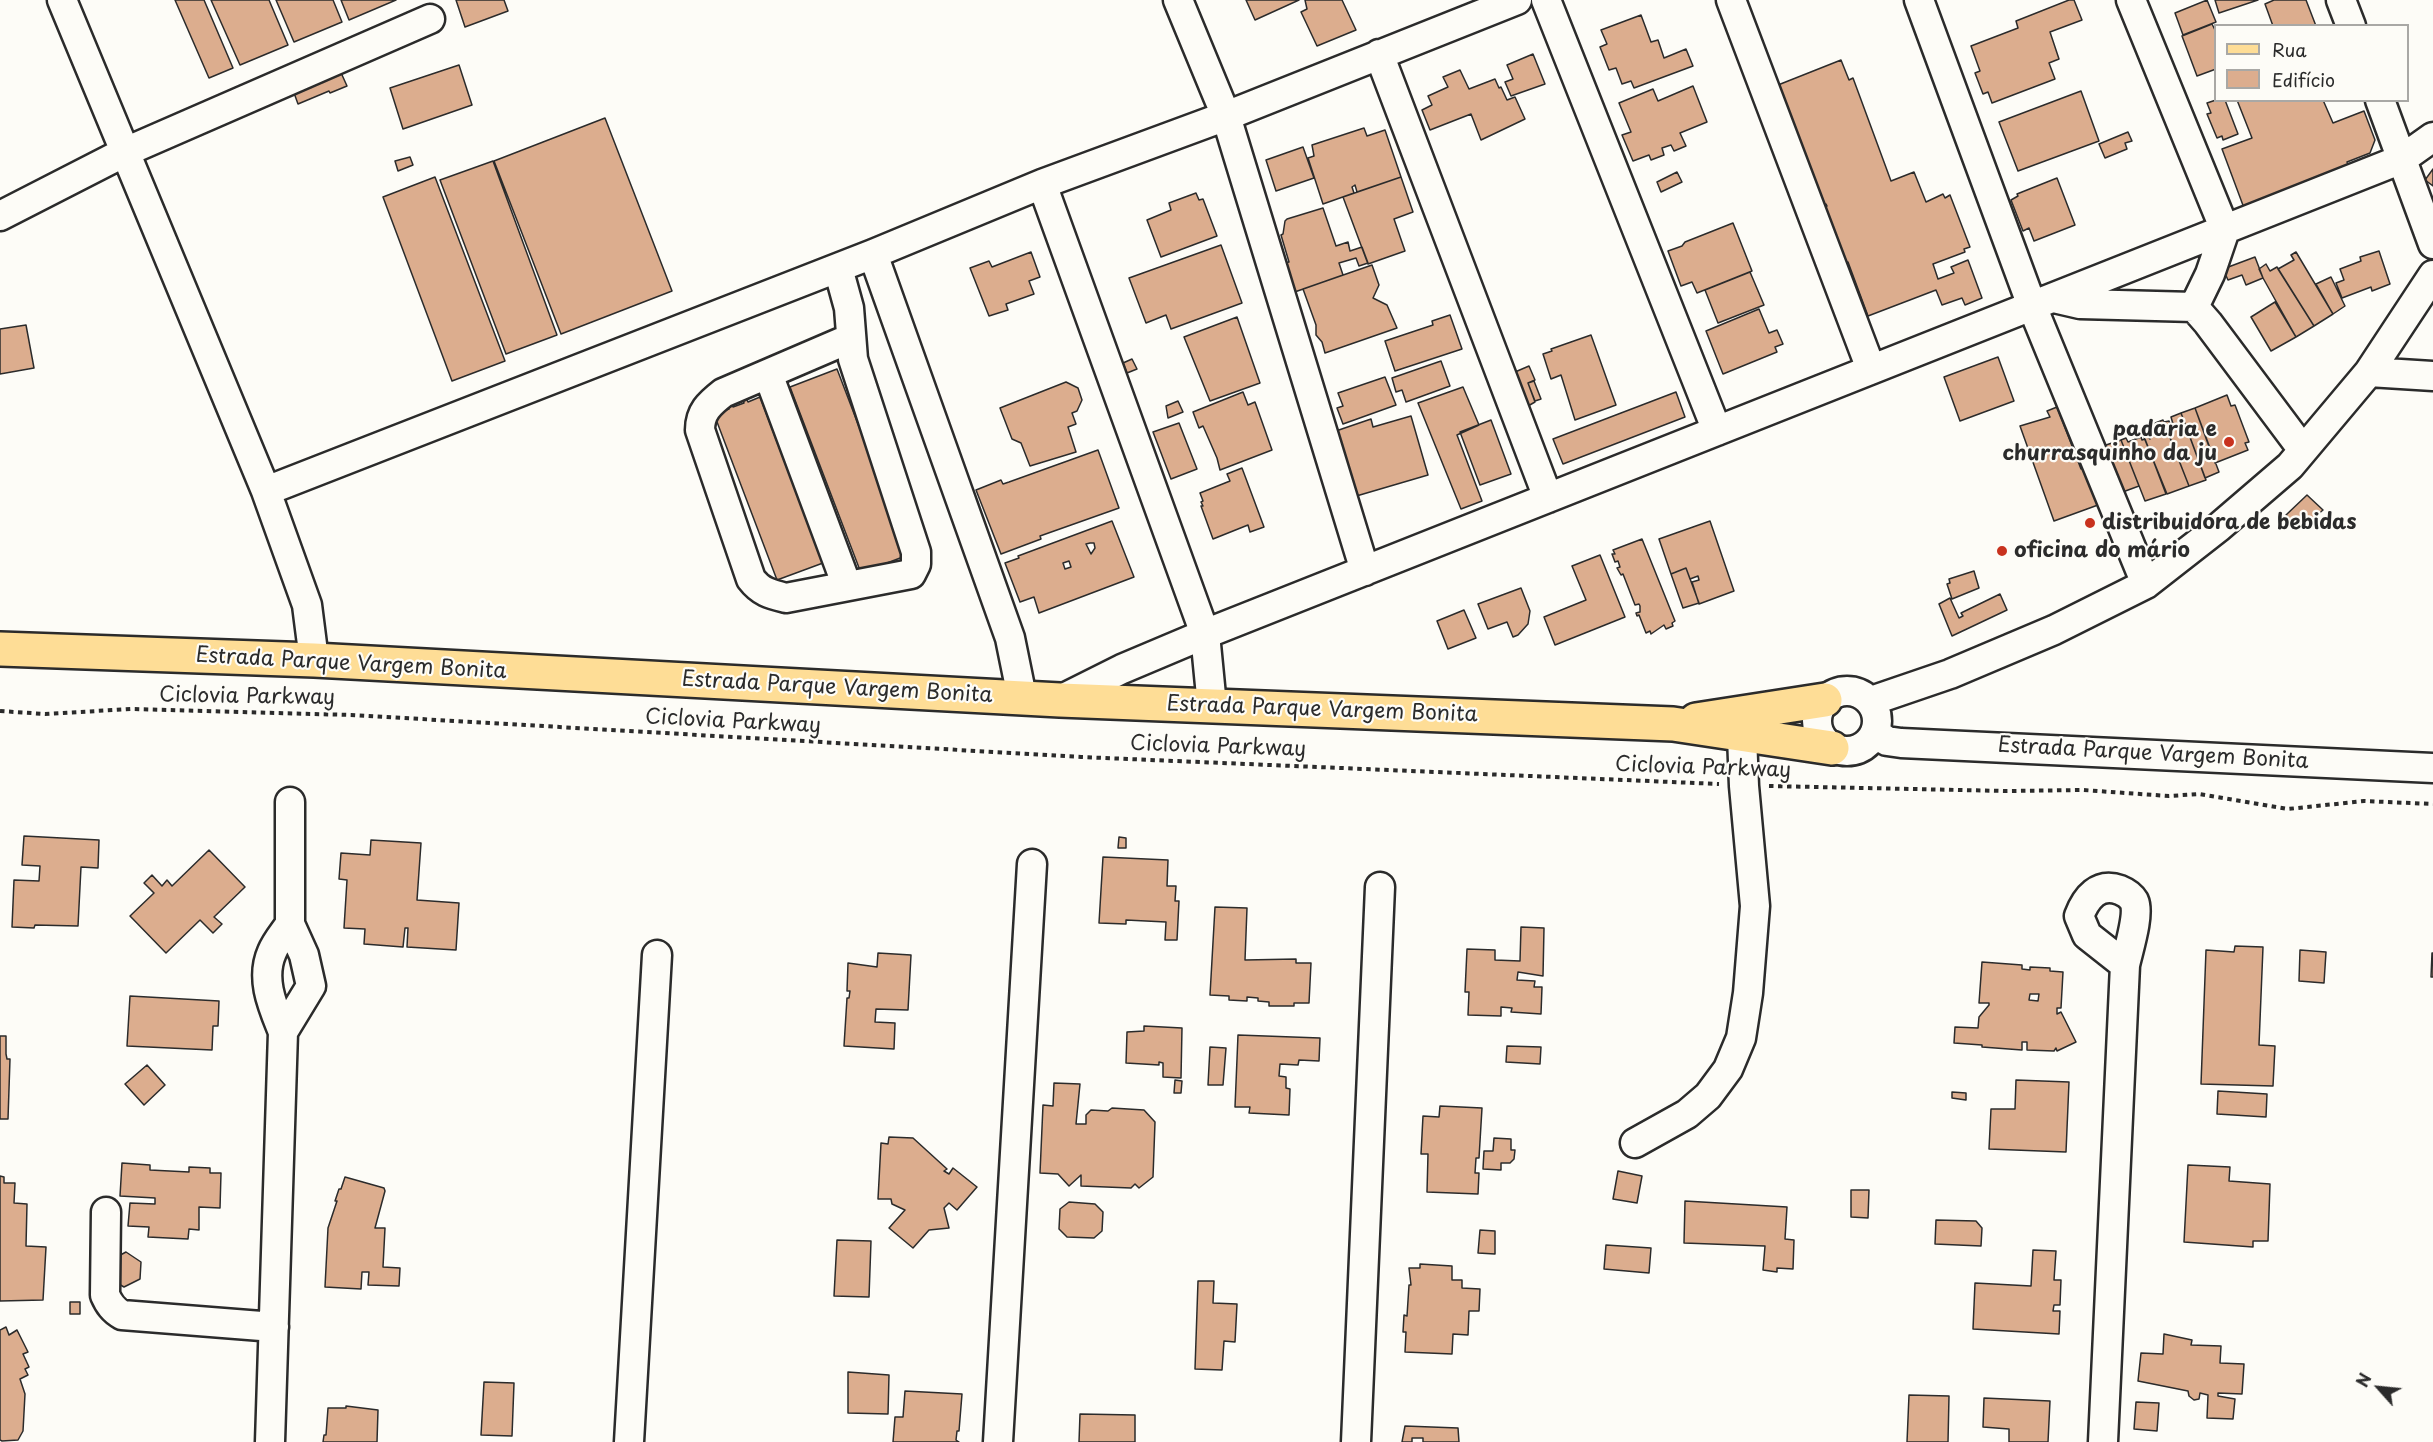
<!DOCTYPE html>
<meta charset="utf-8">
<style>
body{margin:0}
#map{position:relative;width:2433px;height:1442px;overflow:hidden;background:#fdfcf7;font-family:"Playpen Sans",sans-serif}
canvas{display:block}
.legend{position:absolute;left:2214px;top:24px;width:195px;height:78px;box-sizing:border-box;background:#fdfcf7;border:2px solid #a9a8a5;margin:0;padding:8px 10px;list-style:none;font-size:18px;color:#2b2b2b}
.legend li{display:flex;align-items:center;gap:12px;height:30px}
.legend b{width:30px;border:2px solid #a9a8a5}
.north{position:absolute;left:2349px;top:1358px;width:60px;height:60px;-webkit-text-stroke:4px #fdfcf7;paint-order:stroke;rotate:297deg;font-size:16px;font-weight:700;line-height:24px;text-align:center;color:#2b2b2b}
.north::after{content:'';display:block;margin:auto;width:21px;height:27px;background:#2b2b2b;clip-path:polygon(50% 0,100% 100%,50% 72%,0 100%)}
</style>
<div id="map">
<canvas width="2433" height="1442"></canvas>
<ul class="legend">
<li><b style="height:8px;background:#fedd96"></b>Rua</li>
<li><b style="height:16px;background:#dcad8e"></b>Edifício</li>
</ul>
<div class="north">N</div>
</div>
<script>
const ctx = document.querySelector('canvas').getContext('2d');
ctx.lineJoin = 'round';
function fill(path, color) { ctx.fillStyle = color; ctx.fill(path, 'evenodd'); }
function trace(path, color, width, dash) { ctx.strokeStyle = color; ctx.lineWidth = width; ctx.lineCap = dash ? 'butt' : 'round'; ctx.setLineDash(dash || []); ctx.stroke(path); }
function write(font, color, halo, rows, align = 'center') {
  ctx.font = font + ' "Playpen Sans",sans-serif'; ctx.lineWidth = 4.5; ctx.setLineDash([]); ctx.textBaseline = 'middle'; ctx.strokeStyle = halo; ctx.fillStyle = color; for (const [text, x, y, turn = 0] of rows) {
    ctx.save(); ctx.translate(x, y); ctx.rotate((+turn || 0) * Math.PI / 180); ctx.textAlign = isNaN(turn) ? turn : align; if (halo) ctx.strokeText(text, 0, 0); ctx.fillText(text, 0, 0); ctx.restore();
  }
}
const building = new Path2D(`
 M175,0H204L233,68L209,78Z
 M211,0H269L288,45L240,65Z
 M276,0H333L342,22L294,42Z
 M341,0H396L349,20Z
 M456,0H504L508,11L465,27Z
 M1246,0H1299L1255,20Z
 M1305,0H1342L1356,30L1317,46L1301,12L1307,9Z
 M2069,0H2074L2082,20L2050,32L2059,59L2049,63L2055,79L1992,103L1988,92L1983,94L1975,73L1980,71L1971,46L2018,28L2016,21Z
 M2207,0L2216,22L2183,35L2175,13Z
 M2215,0H2258L2219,13Z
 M2274,0H2306L2316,26H2273L2265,4Z
 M1641,15L1651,42L1658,40L1664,58L1686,49L1693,66L1634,88L1631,81L1622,84L1616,68L1609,70L1600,47L1607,44L1601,30Z
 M2212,24L2216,32V69L2197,76L2182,36Z
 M1533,54L1545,84L1511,96L1505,82L1513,79L1507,65Z
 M1841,60L1849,80L1853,78L1891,181L1914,172L1926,202L1943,194L1945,198L1950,195L1970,247L1964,249L1965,252L1933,264L1938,279L1954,273L1951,267L1968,260L1982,298L1965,305L1962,298L1942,305L1936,290L1868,316L1848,262L1840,266L1819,211L1827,206L1826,204L1823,205L1778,85Z
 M459,65L472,105L403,129L390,88Z
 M338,66L347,86L330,93L329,91L298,104L289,79Z
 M1460,70L1469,89L1495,79L1499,88L1501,87L1507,100L1515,97L1525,119L1481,140L1471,114L1430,130L1422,110L1432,105L1428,96L1448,87L1443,77Z
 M1693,86L1707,122L1680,133L1686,146L1674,151L1671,145L1662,148L1664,155L1651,160L1649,155L1633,161L1622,135L1631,132L1619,103L1653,89L1658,101Z
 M2081,91L2099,141L2018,171L1999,122Z
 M2216,100H2225L2238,134L2223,140L2222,136L2217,138L2207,114L2211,113L2207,103Z
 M2237,100H2323L2333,123L2364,111L2375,140L2370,153L2347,162L2349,167L2244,208L2222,149L2252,138Z
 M605,118L672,291L561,334L494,161Z
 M1364,128L1367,136L1385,130L1401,177L1357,192L1355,185L1352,187L1354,193L1323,204L1308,158L1314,156L1312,145Z
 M2128,132L2132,141L2125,143L2127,149L2105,158L2099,144Z
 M1303,147L1314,178L1276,191L1266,160Z
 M410,157L413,165L398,171L395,161Z
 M493,161L557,335L506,354L440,180Z
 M2433,169V186L2425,180Z
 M1677,172L1682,182L1661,192L1657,182Z
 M435,177L505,361L452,381L383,197Z
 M1401,177L1413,212L1394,219L1405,251L1368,264L1343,197Z
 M2057,178L2075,225L2034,241L2029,228L2023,231L2011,200L2018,196L2017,194Z
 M1196,193L1199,200L1203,199L1217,236L1161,257L1147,220L1171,210L1169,203Z
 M1323,208L1336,246L1348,242L1350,251L1362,247L1368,263L1359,266L1356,258L1339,263L1343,275L1289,294L1280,264L1289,262L1281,235L1283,234L1285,221L1287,219Z
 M1733,223L1752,271L1697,293L1692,282L1681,286L1668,251L1682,246L1685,242Z
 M1221,245L1242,303L1171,329L1166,315L1146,323L1129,278Z
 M2379,251L2390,284L2372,291L2371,287L2342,298L2336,283L2344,280L2340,269L2361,261L2360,257Z
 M1031,252L1040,277L1029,281L1034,294L1006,304L1008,310L989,316L970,268L989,261L992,267Z
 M2296,252L2333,314L2314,326L2278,269L2294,260L2291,255Z
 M2255,257L2263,278L2246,285L2242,275L2228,280L2223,269Z
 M2266,264L2270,271L2277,267L2314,326L2296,337L2263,278L2259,269Z
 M1372,265L1379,285L1373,298L1387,305L1397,328L1325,353L1322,342L1316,335V325L1303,289Z
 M1750,272L1764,305L1718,323L1705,290Z
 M2331,277L2345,306L2333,314L2316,284Z
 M2275,302L2296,337L2271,351L2251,317Z
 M1759,309L1769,333L1777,330L1783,344L1775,347L1777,352L1723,374L1706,331Z
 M1450,315L1462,349L1395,371L1385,341L1433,325L1432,321Z
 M1237,317L1260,383L1210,401L1184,337Z
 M26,325L34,368L0,374V329Z
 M1591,335L1616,405L1575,420L1561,375L1551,379L1543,354L1552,351L1551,349Z
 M1998,357L2014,401L1960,421L1944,377Z
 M1132,359L1137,369L1127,373L1123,363Z
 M1441,361L1450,386L1406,402L1402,390L1396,392L1392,378Z
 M1529,366L1535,380L1528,383L1535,402L1528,406L1515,372Z
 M837,369L908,555L861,573L790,387Z
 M1385,377L1396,405L1343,424L1337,408L1343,406L1338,393Z
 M1534,381L1541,399L1535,401L1528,383Z
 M1066,382L1078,388L1082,400L1077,411L1072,413L1076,424L1068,427L1076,452L1030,466L1021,443L1012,439L1000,408Z
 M1463,387L1479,425L1457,435L1482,501L1461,509L1418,403Z
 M1243,392L1248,405L1255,402L1272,450L1220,470L1217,458L1203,426L1199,428L1193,412Z
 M1676,392L1685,417L1563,464L1553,439Z
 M2227,395L2231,406L2235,405L2249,442L2245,443L2248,450L2215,463L2195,408Z
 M760,397L823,563L777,580L714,414L729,409L728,404L731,403L733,407L744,403L743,399L746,398L748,402Z
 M1178,401L1183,412L1168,418L1166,406Z
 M2057,407L2081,469L2084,468L2098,505L2054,521L2020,426L2050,417L2047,411Z
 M2195,408L2219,472L2205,478L2181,413Z
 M2181,413L2206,480L2189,486L2164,422L2169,421L2170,424L2172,423L2174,425L2176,424H2173L2171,417Z
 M1411,416L1428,475L1353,497L1333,432L1371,419L1373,427Z
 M1491,420L1511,474L1480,485L1460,432Z
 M2163,420L2189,486L2167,494L2143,435L2146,434L2150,439L2145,427Z
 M1179,423L1197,469L1171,479L1153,432Z
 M2141,437L2142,440L2145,439L2166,494L2145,501L2121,440L2126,438L2128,442Z
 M2121,440L2139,486L2120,493L2103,446Z
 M1098,450L1119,508L1040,536L1041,539L1001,554L976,490L1001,480L1003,484L1009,482Z
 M1242,468L1264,527L1250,532L1248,525L1213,539L1201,506H1203L1201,502L1203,501L1200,493L1230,481L1227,474Z
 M2307,495L2323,510L2302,528L2300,526L2298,529L2286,515Z
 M1112,521L1134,577L1039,613L1034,597L1020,602L1005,563L1019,558L1018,556ZM1090,543H1094L1095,548L1091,554L1086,544ZM1069,561L1071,567L1065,569L1063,563Z
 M1710,521L1734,591L1699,604L1692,582L1699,580L1698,576L1690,579L1686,568L1671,574L1659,539Z
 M1642,539L1675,621L1672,623L1673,626L1666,629L1664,625L1651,634L1650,631L1646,633L1639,615L1637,616L1636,613L1640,612V606L1639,604L1635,605L1623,574L1621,575L1617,568L1620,567L1618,561L1615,562L1612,554H1615L1613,550Z
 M1600,555L1625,617L1555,645L1544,617L1586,600L1572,566Z
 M1686,568L1699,603L1683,608L1671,574Z
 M1974,571L1979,588L1952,599L1947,584L1950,583L1949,579Z
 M1521,588L1530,611L1528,624L1518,635L1513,637L1507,622L1488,629L1478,604Z
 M2000,594L2007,610L1952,636L1939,604L1950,598L1959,618L1963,616L1961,613Z
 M1464,610L1476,638L1448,649L1437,621Z
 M24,836L99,840L98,868L81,867L78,926L35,925L34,928L12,927L14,880L39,881L40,866L22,865Z
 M1119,837L1126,838V848H1118Z
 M371,840L421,843L417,900L459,903L456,950L407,947L408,928H405L403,947L364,944L365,929L344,928L347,880L339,879L341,853L370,855Z
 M209,850L245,887L214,917L222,924L213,933L200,920L166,953L130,916L154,893L144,883L152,875L162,886L167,880L172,886Z
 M1103,857L1168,860L1167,886H1176L1175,901H1179L1177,940H1165L1166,922L1126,920V924L1099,923Z
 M1215,907L1247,908L1245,960L1296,959V963H1311L1309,1003H1294V1006H1269V1002L1258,1001V998L1247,997V1001L1229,1000V996L1210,995Z
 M1521,927L1544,928L1543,976L1518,972L1517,980L1535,981L1534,987H1542L1541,1014L1511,1012L1512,1008L1501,1007V1016L1468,1015L1469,992H1465L1467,949L1495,950V960L1520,961Z
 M2235,946L2263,947L2259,1045L2275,1046L2273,1086L2201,1084L2206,950L2234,952Z
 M2300,950L2326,952L2324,983L2299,981Z
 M878,953L911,955L908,1010L876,1009L875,1022L895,1023L894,1049L844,1046L847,998H849L850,991H847L848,963L877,967Z
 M2432,953H2433V977H2431Z
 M1982,962L2022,965V969L2030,970V967L2050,968V971L2063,972L2061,1008H2057V1014L2061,1012L2076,1042L2057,1051L2056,1048L2054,1051L2027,1050V1042H2022V1050L1982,1047V1045L1954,1043L1955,1027L1978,1028L1979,1017L1989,1005V1003H1979ZM2030,994H2039L2038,1001L2029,1000Z
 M130,996L219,1001L218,1026H213L212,1050L127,1046Z
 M1144,1026L1182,1028L1181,1078L1163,1077V1063L1159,1062V1065L1126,1063L1127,1032L1144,1031Z
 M1238,1035L1320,1038L1319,1061L1299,1060L1298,1065L1280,1064L1279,1076L1286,1077V1088L1290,1089L1289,1115L1249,1113L1250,1107H1235Z
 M0,1036H6V1054L7,1059H10L8,1119H0Z
 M1507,1046L1541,1047L1540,1064L1506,1062Z
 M1210,1047L1226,1048L1223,1085H1208Z
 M147,1065L165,1085L144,1105L125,1084Z
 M1175,1080L1182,1081L1181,1093H1174Z
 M2016,1080L2069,1082L2066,1152L1989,1149L1991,1109H2015Z
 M1054,1083L1080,1084L1076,1124H1086V1115L1091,1110L1108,1111L1112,1108L1144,1110L1155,1122L1153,1177L1139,1188L1135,1184L1131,1188L1081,1186V1175L1069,1186L1058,1174L1040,1173L1043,1105L1053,1106Z
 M2218,1091L2267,1094L2266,1117L2217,1114Z
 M1952,1092L1966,1093V1100L1952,1098Z
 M1440,1106L1482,1108L1479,1158H1476L1475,1173H1479L1478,1194L1427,1192L1428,1154H1421L1423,1116L1439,1117Z
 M889,1137L913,1138L947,1169L944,1171L949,1174L953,1168L977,1187L957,1210L949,1203L944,1208L949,1228L929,1230L913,1248L889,1228L905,1210L892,1204L891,1199H878L881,1143L888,1144Z
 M1494,1138L1511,1139V1150H1515L1514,1159L1510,1163H1501V1170L1483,1169L1484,1151H1493Z
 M122,1163L150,1165V1170L189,1172V1167L210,1168V1173H221L220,1208L199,1207V1230L189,1229L188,1239L148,1237L149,1227L128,1226L130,1203L155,1204V1198L120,1196Z
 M2188,1165L2230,1167L2229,1181L2270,1184L2268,1241H2253V1247L2184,1242Z
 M1618,1171L1642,1176L1637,1203L1613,1199Z
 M0,1176L4,1177V1183H15L14,1203L27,1204L26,1246L46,1247L43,1300L0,1301Z
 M345,1177L384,1188L385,1191L375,1228H385L383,1267L400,1268L399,1286L368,1285L369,1272H362L361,1289L325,1287L328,1228L337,1201H335L339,1189H341Z
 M1851,1190H1869L1868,1218L1851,1217Z
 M1685,1201L1787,1207L1785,1239L1794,1240L1793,1269L1777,1268V1272L1763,1270L1765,1246L1684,1243Z
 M1069,1202L1095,1204L1103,1212L1102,1231L1094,1238L1067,1237L1059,1229L1060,1209Z
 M1936,1220L1976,1221L1982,1228L1981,1246L1935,1244Z
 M1480,1230L1495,1231V1254L1478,1253Z
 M837,1240L871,1241L869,1297L834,1296Z
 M1606,1245L1651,1248L1649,1273L1604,1269Z
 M2033,1250L2056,1251L2054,1280H2061L2060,1305H2054L2053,1311H2060L2059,1334L1973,1329L1975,1283L2031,1286Z
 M126,1252L141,1262L140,1279L124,1287L110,1279L111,1260Z
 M1420,1264L1452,1266V1280H1462V1288L1480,1289L1479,1311H1469L1468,1335L1453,1334L1452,1354L1405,1352L1406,1332H1403L1404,1315L1407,1316L1409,1285H1411L1409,1268H1420Z
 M1198,1281H1214L1213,1303L1237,1304L1235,1342L1224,1341L1222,1370L1195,1369Z
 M70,1302H80V1314H70Z
 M6,1327L9,1335L17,1330L28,1352L23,1354L29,1367L25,1369L28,1375L20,1379L25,1394L23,1431L18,1440L2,1441L0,1440V1330Z
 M2164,1334L2192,1340L2191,1345L2221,1346L2220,1363L2244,1364L2242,1394L2218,1393V1396L2235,1399L2233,1419L2207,1418L2208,1395L2200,1393L2199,1399L2194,1400L2189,1396L2188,1391L2138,1381L2141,1353L2163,1354Z
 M848,1372L889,1375L888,1414L848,1413Z
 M484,1382L514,1383L512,1436L481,1435Z
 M905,1391L962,1394L959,1431H957L956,1440L959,1442H893L895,1417H903Z
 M1909,1395L1949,1396L1948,1442H1907Z
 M1984,1398L2050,1401L2048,1442H2009V1429L1983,1427Z
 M2136,1402L2159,1403L2157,1431L2134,1429Z
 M346,1406L378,1410L377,1442H323L324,1435H326L328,1408H346Z
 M1080,1414L1135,1415V1442H1079Z
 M1405,1426L1458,1428L1459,1442H1423V1438H1412V1442H1402Z`);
fill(building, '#dcad8e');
trace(building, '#2b2b2b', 1.5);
const minor = new Path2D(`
 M62,0L266,491L307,605L314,660
 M1178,0L1226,116L1365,571
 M1546,0L1717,431
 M1731,0L1871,369
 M1919,0L2032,306L2146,584
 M2131,0L2225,230L2210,274L2194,307
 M2341,0L2351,26
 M1379,54L1548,498
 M2380,100L2433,244
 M1042,184L1205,634L1212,706
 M0,216L125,152L430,19
 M873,254L1010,638L1022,697
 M838,268L849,308L853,359L916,552V564L911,574L786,598C770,594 761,592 751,579L700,430C700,412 709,404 723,393L851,338
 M2054,298L2080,304L2194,307L2208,323L2303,450
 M2369,372L2433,376
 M768,374L847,586
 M266,491L873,254L1042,184L1226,116L1517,0
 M1817 721a30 30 0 1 1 60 0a30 30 0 1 1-60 0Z
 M1060,700L1122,669L1205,634L2402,159L2433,137
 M1871,701L1950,674L2054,630L2146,584L2219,527L2290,466L2369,372L2433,275
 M1875,733L1887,741L1901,743L2433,768
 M283,1032C273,1007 260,979 272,952C276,942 284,933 290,924
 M1635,1143L1687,1114L1708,1096L1728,1069L1741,1038L1748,993L1755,906L1744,786L1742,736
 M106,1212L105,1295C109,1304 113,1310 122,1315L274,1327
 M270,1442L283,1032L311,986L304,955L290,924V802
 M629,1442L657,955
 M998,1442L1032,864
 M1356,1442L1380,887
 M2103,1442L2125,965L2087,935L2079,916C2086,898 2098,882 2120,890C2125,892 2131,896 2134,901C2140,914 2128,951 2125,965`);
const major = new Path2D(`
 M0,649L314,660L1060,700L1673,724L1832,748
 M1696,720L1825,700`);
trace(minor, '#2b2b2b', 33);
trace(major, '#2b2b2b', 38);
trace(new Path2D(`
 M0,711L45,714L131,709L351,715L1081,757L1719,784
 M1769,786L2007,791L2083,790L2169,796L2199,794L2288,809L2364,801L2433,804`), '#2b2b2b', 4, [4.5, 4.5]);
trace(minor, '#fdfcf7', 28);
trace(major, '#fedd96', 33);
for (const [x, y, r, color] of [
 [2229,442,6,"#c8321e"],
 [2090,523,6,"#c8321e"],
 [2002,551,6,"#c8321e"]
]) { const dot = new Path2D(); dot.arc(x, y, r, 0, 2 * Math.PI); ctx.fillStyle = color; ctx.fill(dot); trace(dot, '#fdfcf7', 2); }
write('bold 21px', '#2b2b2b', '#fdfcf7', [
 ["padaria e",2217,430,"right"],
 ["churrasquinho da ju",2217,454,"right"],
 ["distribuidora de bebidas",2102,523],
 ["oficina do mário",2014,551]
], 'left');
write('21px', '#2b2b2b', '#fdfcf7', [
 ["Estrada Parque Vargem Bonita",351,664,3],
 ["Estrada Parque Vargem Bonita",837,688,3],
 ["Ciclovia Parkway",247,697,1],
 ["Estrada Parque Vargem Bonita",1322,710,2],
 ["Ciclovia Parkway",733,722,3],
 ["Ciclovia Parkway",1218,747,2],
 ["Estrada Parque Vargem Bonita",2153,754,3],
 ["Ciclovia Parkway",1703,768,2]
]);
</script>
